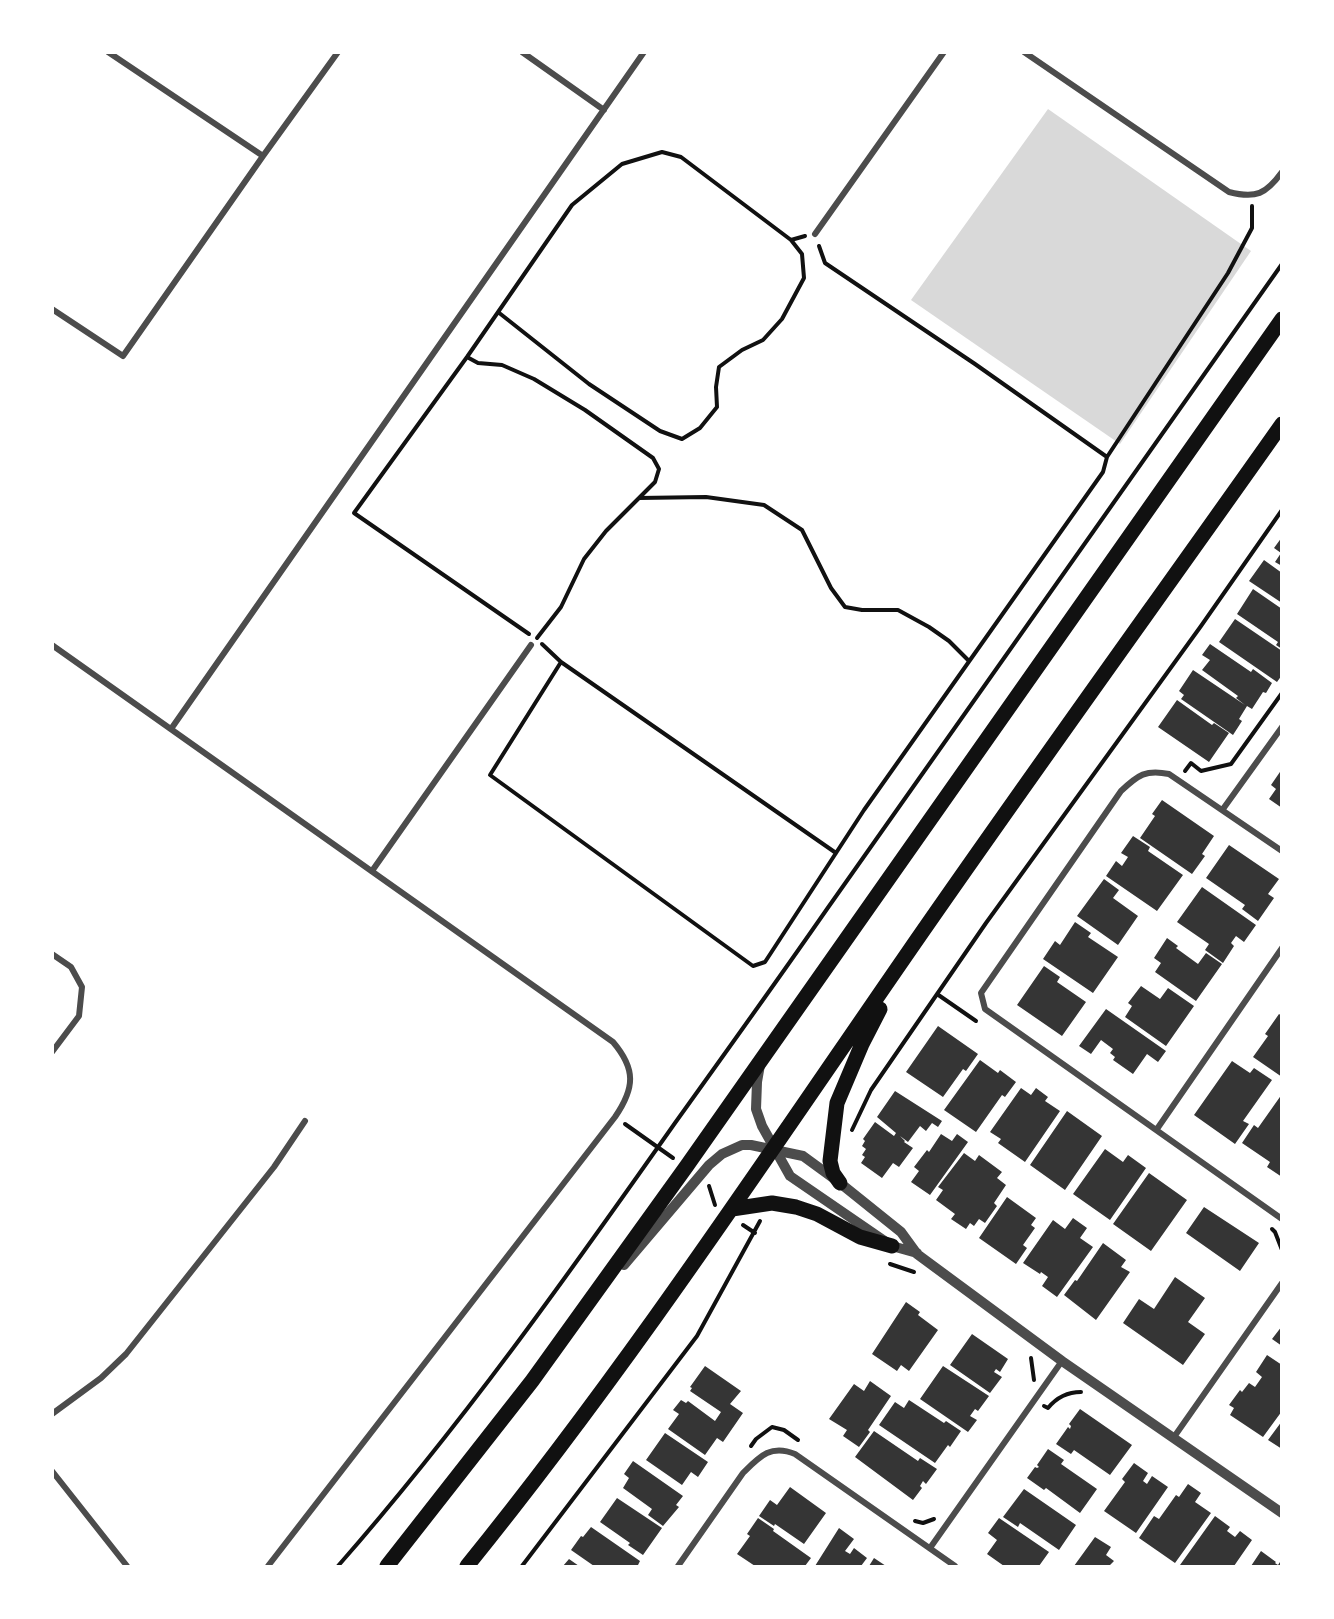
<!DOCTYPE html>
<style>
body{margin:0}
#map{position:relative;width:1334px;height:1619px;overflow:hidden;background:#fff;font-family:"Public Sans",sans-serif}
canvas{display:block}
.frame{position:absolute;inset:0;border:54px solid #fff;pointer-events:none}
</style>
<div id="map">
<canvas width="1334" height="1619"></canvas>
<div class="frame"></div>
</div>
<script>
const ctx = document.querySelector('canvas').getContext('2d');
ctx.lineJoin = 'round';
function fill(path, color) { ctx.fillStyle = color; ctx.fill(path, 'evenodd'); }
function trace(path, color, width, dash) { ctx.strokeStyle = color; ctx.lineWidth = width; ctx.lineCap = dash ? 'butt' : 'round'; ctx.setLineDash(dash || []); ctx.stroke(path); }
fill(new Path2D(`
 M1048,109L1251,251L1120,444L911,300Z`), '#d9d9d9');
fill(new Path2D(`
 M1282,537V566L1275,562L1281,553L1274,548Z
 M1264,560L1282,573V603L1249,581Z
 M1253,589L1282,609V649L1276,645L1278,642L1237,614Z
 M1235,619L1282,651V675L1277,682L1219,642Z
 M1210,644L1251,672L1253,669L1272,683L1266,693L1263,692L1252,709L1247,706L1239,719L1242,721L1233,735L1181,699L1184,695L1179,691L1193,670L1245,705L1236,698L1238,696L1202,670L1210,660L1202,655Z
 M1177,700L1212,725L1214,723L1229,733L1209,762L1158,727Z
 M1282,769V808L1269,799L1276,789L1271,785Z
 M1162,800L1214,836L1202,854L1205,856L1192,874L1140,838L1155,816L1152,814Z
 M1133,836L1150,847L1148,851L1183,875L1157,911L1106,876L1116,861L1122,866L1128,857L1121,853Z
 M1229,845L1279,879L1268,894L1274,898L1258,921L1242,909L1245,905L1206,878Z
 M1104,879L1119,890L1113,898L1138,916L1118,945L1077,916Z
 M1202,887L1256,925L1244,942L1236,936L1231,943L1234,946L1223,963L1205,950L1209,944L1177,922Z
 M1075,922L1091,933L1088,937L1118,957L1093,993L1043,959L1055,941L1060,945Z
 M1167,938L1178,946L1176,948L1198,964L1206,953L1222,964L1196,1001L1155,972L1161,963L1154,958Z
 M1044,966L1060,977L1057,982L1086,1002L1062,1036L1017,1005Z
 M1141,986L1160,999L1168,988L1194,1006L1166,1046L1125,1017L1132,1006L1128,1003Z
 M1106,1009L1166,1051L1158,1062L1147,1054L1133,1074L1113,1060L1115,1057L1110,1053L1113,1049L1101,1040L1091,1054L1079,1046Z
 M1279,1014L1282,1016V1077L1253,1057L1268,1036L1265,1034Z
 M938,1026L978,1054L966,1071L963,1069L943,1097L906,1072Z
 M980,1060L998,1073L1000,1070L1016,1082L1005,1097L1002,1095L976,1132L944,1110Z
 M1232,1061L1250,1073L1254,1068L1272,1080L1243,1121L1249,1124L1235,1144L1194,1115Z
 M1021,1088L1031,1095L1036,1088L1048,1097L1045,1101L1060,1111L1025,1162L998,1143L1001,1139L990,1132Z
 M895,1091L942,1121L938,1127L932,1123L926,1131L920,1126L908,1142L900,1136L905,1141L904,1142L913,1148L899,1167L893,1163L882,1178L861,1163L865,1157L862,1155L866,1149L862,1146L865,1141L863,1139L875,1122L894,1136L896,1133L877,1117Z
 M1282,1094V1177L1267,1167L1270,1162L1242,1143L1254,1125L1258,1128Z
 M1067,1111L1102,1136L1065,1190L1030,1165Z
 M941,1134L952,1141L957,1134L968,1142L930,1195L911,1182L919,1171L914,1167L927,1150L929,1152Z
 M1105,1149L1123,1162L1128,1155L1146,1168L1110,1220L1073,1194Z
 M964,1153L975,1161L979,1155L1002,1172L997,1178L1006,1185L994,1203L997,1206L985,1223L979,1219L974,1226L970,1223L966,1229L951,1219L955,1214L936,1200L943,1190L938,1187Z
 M1149,1173L1187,1200L1151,1251L1113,1224Z
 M1007,1197L1036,1218L1031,1225L1035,1228L1023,1245L1027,1248L1016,1264L979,1238Z
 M1204,1207L1259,1243L1240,1271L1186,1233Z
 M1073,1218L1087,1228L1080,1238L1093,1247L1057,1297L1042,1286L1048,1277L1041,1272L1040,1274L1023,1263L1053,1220L1065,1229Z
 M1103,1243L1126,1260L1121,1267L1130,1272L1096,1320L1064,1295L1075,1280L1077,1281Z
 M1175,1277L1205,1298L1188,1322L1205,1334L1183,1365L1123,1323L1139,1299L1154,1309Z
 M906,1302L920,1312L918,1315L938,1330L909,1371L901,1365L897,1371L872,1354Z
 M1282,1326V1346L1272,1339Z
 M972,1334L1008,1359L1000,1372L996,1369L994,1372L1002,1377L990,1393L950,1365Z
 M1267,1355L1282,1365V1411L1263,1437L1230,1415L1234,1408L1229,1405L1240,1390L1242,1392L1249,1383L1255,1387L1262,1377L1256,1372Z
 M705,1366L741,1391L730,1404L743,1413L723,1442L717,1438L705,1455L668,1429L679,1414L673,1410L681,1400L686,1403L688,1401L715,1421L721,1412L690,1391L692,1388L690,1387Z
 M943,1366L989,1396L978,1411L975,1409L970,1416L977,1420L968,1432L920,1399Z
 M870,1381L891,1396L868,1430L870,1432L859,1447L843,1436L847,1430L829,1419L854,1384L864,1391Z
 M909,1400L944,1423L946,1421L961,1431L950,1447L948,1445L935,1463L879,1425L895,1402L904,1408Z
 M1080,1409L1132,1445L1110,1475L1074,1450L1071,1454L1056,1444L1068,1427L1070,1429L1071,1426L1069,1424Z
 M1282,1421V1449L1268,1440Z
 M874,1431L918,1461L920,1458L937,1469L926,1484L923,1481L920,1486L922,1488L913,1500L855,1457Z
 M665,1433L708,1462L698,1477L691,1472L682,1485L646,1460Z
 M1048,1449L1064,1460L1061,1464L1097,1489L1080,1513L1046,1488L1044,1490L1027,1478L1035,1467L1037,1468L1039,1467L1037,1465Z
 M633,1461L683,1496L676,1505L679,1507L663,1526L648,1515L652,1509L623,1488L629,1478L624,1474Z
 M1134,1463L1148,1473L1143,1481L1147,1484L1152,1476L1168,1487L1136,1533L1104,1511L1125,1482L1122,1479Z
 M1188,1484L1201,1493L1195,1502L1211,1513L1175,1563L1139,1538L1154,1516L1159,1519L1176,1495L1179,1497Z
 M790,1487L826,1513L804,1544L775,1524L774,1526L759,1516L770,1500L777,1505Z
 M1024,1489L1076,1525L1059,1550L1020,1523L1018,1527L1003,1517Z
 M617,1498L662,1528L643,1555L628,1545L630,1543L600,1522Z
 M1215,1516L1230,1527L1227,1531L1235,1537L1240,1531L1252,1540L1234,1566H1182L1180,1565Z
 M758,1518L774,1529L773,1531L811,1558L805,1566H755L737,1554L750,1536L747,1534Z
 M999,1518L1049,1552L1039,1566H1004L987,1554L997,1540L988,1533Z
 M591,1527L640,1561L638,1565L640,1566H594L571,1550L581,1536L583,1537Z
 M839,1528L854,1539L845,1551L850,1554L854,1548L867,1558L861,1566H815Z
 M1095,1537L1111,1547L1106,1555L1114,1561L1109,1566H1074Z
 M1261,1551L1276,1562L1275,1563L1278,1565L1282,1559V1566H1251Z
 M874,1558L886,1566H869Z
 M569,1559L579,1566H563Z`), '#353535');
trace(new Path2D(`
 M498,312L589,384L660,431L682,439L700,428L717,407L716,387L719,367L742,350L763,340L782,319L804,278L802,254L791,240L805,236
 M467,357L478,363L502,365L534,379L585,410L653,458L659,469L655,482L606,531L584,559L561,607L537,638
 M1107,457L1228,273L1252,228V206
 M639,498L706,497L764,505L802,530L831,588L845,607L862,610H898L929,627L949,641L969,661
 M529,634L354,513L467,357L572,205L622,164L662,152L681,157L791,240
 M542,644L561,662L490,775L753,966L765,962L864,810L1103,472L1107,457L975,364L825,263L819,246
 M561,662L836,853
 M1185,771L1191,763L1201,771L1231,764L1282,693
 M937,994L976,1021
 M625,1124L673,1158
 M852,1130L871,1090L986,923L1201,626L1282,510
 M709,1186L715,1205
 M743,1225L755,1233
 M1272,1229L1275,1232L1282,1250
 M890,1264L914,1272
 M1031,1358L1034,1380
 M1044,1406L1048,1408C1057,1397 1067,1392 1081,1392
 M751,1446L756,1439L772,1427L784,1430L798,1440
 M915,1521L923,1523L934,1519
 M338,1566C461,1426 568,1275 675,1123C726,1052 777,981 827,909L1282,264
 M522,1566L697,1336L760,1221`), '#111', 4);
trace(new Path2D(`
 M108,52L263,156
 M522,52L604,110
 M1024,52L1229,192C1256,199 1266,194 1282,172
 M815,234L944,52
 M52,309L123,356L263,156L338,52
 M52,645L613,1042C636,1069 635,1088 615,1117L268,1566
 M171,729L644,52
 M1223,809L1282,727
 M1282,851L1169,774C1146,769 1138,775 1121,791L981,993L985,1009L1282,1219
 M372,871L531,645
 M52,954L71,967L82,987L79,1016L52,1052
 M1157,1129L1282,948
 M52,1414L101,1378L126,1354L274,1167L305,1121
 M1174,1437L1282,1283
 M52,1471L127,1566
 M930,1548L1062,1361
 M678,1566L743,1473C760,1456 771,1444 795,1454L955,1566`), '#4c4c4c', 6);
trace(new Path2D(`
 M760,1065L757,1082L756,1109L762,1126L790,1176L892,1246L917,1253
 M624,1265L709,1165L722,1154L742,1145H751L803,1156L840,1183L901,1232L917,1254L1062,1361L1282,1513`), '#4c4c4c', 10);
trace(new Path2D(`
 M840,1183L833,1173L830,1161L837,1103L862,1044L880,1009
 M732,1209L772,1203L796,1207L817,1214L860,1237L892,1246
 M387,1566L532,1381L686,1167L1282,319
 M467,1566C625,1371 764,1161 907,954C1030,776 1157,601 1282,424`), '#111', 15);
</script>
